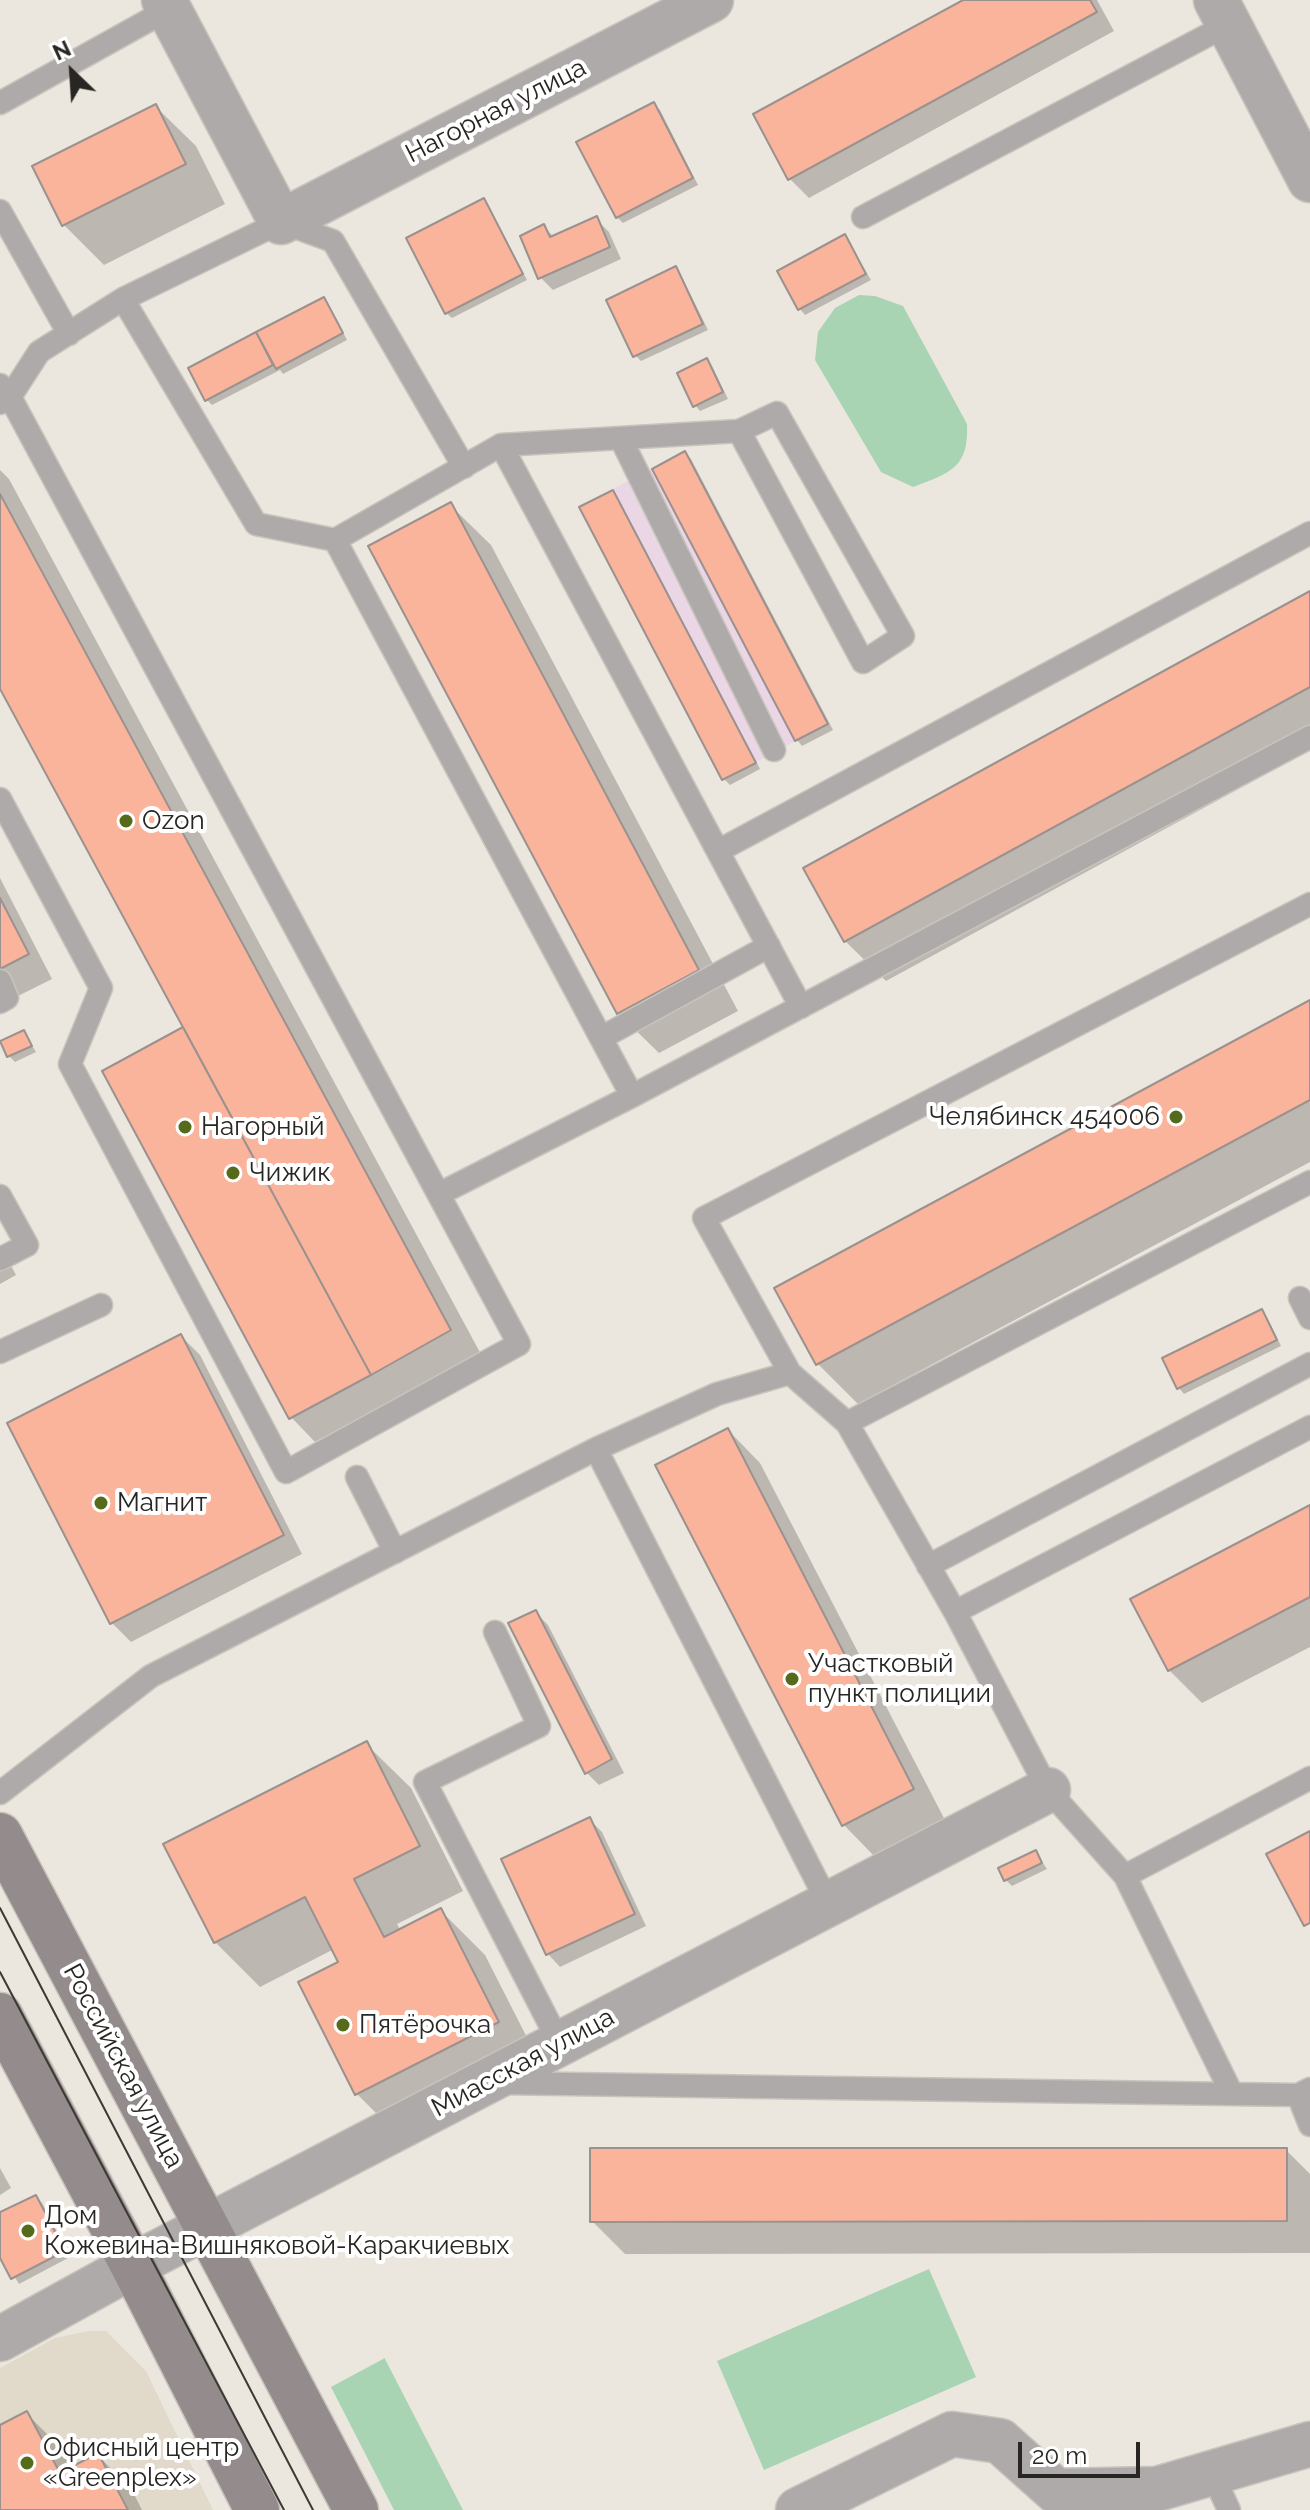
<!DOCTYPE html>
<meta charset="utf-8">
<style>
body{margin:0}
#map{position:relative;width:1310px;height:2510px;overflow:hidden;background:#ebe7de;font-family:Raleway,sans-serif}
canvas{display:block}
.north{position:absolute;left:32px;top:32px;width:80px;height:80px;-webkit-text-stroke:6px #fff;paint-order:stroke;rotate:335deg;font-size:22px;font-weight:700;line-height:32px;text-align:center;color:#272622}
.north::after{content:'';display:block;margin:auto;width:28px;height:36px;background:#272622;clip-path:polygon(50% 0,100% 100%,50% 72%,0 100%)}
.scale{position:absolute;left:1018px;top:2442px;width:122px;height:36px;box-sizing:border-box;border:4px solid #272622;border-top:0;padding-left:10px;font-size:24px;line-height:28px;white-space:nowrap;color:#272622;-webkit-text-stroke:6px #fff;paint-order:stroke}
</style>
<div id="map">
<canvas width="1310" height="2510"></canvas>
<div class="north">N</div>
<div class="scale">20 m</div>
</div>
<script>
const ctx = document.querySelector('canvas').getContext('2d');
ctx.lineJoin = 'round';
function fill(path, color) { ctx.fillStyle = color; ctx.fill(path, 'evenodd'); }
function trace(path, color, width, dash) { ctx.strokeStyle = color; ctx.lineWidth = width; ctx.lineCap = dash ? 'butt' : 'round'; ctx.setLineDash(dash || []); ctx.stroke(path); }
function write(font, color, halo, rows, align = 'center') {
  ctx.font = font + ' Raleway,sans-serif'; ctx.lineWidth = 8; ctx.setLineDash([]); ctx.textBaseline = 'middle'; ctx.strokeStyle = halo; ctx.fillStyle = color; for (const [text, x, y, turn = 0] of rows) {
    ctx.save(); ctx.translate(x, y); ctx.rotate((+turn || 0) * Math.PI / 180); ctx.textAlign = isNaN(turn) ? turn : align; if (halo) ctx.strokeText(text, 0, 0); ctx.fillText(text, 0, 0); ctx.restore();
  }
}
fill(new Path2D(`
 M88,2331H106L146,2371L213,2510H0V2368L55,2338Z`), '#e1daca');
fill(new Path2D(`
 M685,451L828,724L722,780L579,507Z`), '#ebd6e6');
fill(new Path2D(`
 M859,295L875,296L903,306L967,424C969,468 950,473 913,487L881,472L815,360L818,332L835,308Z
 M929,2269L976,2377L764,2470L717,2361Z
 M385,2358V2359L463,2510H394L331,2387Z`), '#a8d4b3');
fill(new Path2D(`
 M967,0H1097L1114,31L809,198L790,179Z
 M654,105L660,110L698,185L623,223L617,217Z
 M155,106L196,146L225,204L104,265L64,225Z
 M484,201L489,207L527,280L452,318L446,313Z
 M596,219L609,232L621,259L553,290L540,277L544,227L554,237Z
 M845,236L871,280L805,315L800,309Z
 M676,269L681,275L708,330L641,361L635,355Z
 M323,300L329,305L347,340L283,374L280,370L212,405L207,400L190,369Z
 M706,360L712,366L728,399L700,411L695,405Z
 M685,453L691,459L833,730L802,746L797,740Z
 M0,470L9,479L490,1371L413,1414L397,1398L315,1442L291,1417L189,1036L0,685Z
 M612,493L618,498L760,769L730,785L724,779Z
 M450,505L491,545L738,1011L659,1053L618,1013Z
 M1310,593V750L886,981L845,941Z
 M0,878L52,979L0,1005Z
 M1310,1002V1162L858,1404L818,1364Z
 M24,1033L36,1052L15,1062L9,1056Z
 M0,1245L16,1275L0,1284Z
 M1261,1311L1267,1317L1281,1346L1184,1394L1179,1388Z
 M181,1336L200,1355L302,1554L131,1642L112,1623L10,1423Z
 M728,1430L760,1463L946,1822L876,1858L844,1825Z
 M1310,1507V1647L1202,1703L1169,1670Z
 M535,1612L548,1625L624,1773L599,1785L587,1773Z
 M366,1744L411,1788L463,1891L397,1924L401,1931L441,1911L485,1955L542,2067L402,2139L357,2094L301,1983L341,1963L334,1949L260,1987L215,1942Z
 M590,1820L602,1832L646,1926L560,1967L548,1954Z
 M1036,1853L1047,1869L1012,1886L1006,1880Z
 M1286,2150L1310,2174V2253L625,2254L592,2221Z
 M0,2168L11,2188L0,2195Z
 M36,2197L42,2203L70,2257L19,2284L0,2253V2214Z
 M26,2413L59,2446L72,2469L98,2456L131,2488L142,2510H0V2427Z`), '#0003');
const building = new Path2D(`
 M963,0H1090L1097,12L788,180L753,114Z
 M654,102L693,178L616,218L576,142Z
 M156,104L186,164L62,226L32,166Z
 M484,198L523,274L445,314L406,238Z
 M597,216L610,247L538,279L520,236L544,224L550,237Z
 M845,234L866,274L798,310L777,271Z
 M676,266L703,324L633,357L606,300Z
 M324,297L343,333L276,369L256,332Z
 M256,332L273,365L205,401L188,368Z
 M707,358L723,392L693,407L677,373Z
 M685,451L828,724L795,741L652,469Z
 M613,490L756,763L722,780L579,507Z
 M0,494L451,1330L371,1375L0,689Z
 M451,502L699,970L617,1014L368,546Z
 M1310,591V687L844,942L803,868Z
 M0,898L29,954L0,969Z
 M1310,1000V1100L816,1365L774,1288Z
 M183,1027L371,1375L289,1419L102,1071Z
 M24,1030L32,1046L7,1057L0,1041Z
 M1262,1309L1277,1340L1177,1389L1162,1358Z
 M181,1334L284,1535L110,1624L7,1423Z
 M728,1428L914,1789L842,1826L655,1465Z
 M1310,1505V1597L1168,1671L1130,1599Z
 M536,1610L612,1759L585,1774L508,1623Z
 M367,1741L420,1846L354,1879L384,1937L441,1908L499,2022L355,2095L298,1982L338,1962L305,1897L214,1943L163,1844Z
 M590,1817L635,1914L546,1955L501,1859Z
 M1310,1831V1923L1304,1926L1266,1854Z
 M1036,1850L1042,1863L1004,1881L998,1868Z
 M590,2148H1287V2221L590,2222Z
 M36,2195L65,2251L11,2279L0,2258V2212Z
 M27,2411L60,2473L98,2453L128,2510H0V2425Z`);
fill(building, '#fbb49c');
trace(building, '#9b918e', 2);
const service = new Path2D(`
 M0,103L169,9
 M0,211L69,334
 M863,217L1229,24
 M123,299L256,524L335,540L632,1096
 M0,385L10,397L519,1344L286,1472L70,1064L101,988L0,799
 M0,403L10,397L39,352L123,299L281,222L333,241L464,467
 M621,439L774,750
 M501,445L739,431L863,662L903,636L777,413L739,431
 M335,540L501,445L801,1007
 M718,851L1310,533
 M0,981L7,998L0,1002
 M601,1038L769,946
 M439,1194L632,1096L1310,737
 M0,1196L27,1245L0,1259
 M1300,1298L1310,1318
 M0,1352L101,1305
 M847,1423L1310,1182
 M596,1449L828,1903
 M357,1477L395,1552
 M928,1566L1310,1364
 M955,1612L1310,1427
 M495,1632L539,1726L425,1782L560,2044
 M0,1793L151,1676L596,1449L717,1394L790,1373
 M1125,1876L1310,1778
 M501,2083L1298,2095L1310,2089
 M1231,2092L1125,1876L1048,1790L955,1612L847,1423L790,1373L704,1218L1310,904
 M1298,2095L1310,2125
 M1212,2473L1229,2510`);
const minor = new Path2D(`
 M164,0L281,222L711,0
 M1216,0L1310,180
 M0,2339L149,2257L1048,1790
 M798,2510L952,2434L1000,2441L1056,2491L1157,2489L1310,2444`);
const secondary = new Path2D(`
 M0,1835L356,2510
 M0,2015L133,2266L257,2510`);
trace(service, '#c8c4bc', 25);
trace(minor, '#c8c4bc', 47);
trace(secondary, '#c8c4bc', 47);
trace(service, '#aeaaaa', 22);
trace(minor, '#aeaaaa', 44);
trace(secondary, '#938b8c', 44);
trace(new Path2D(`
 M0,1908L313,2510
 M0,1972L284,2510`), '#3b3a35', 2);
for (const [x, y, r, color] of [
 [126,821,8,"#556b1b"],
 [1176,1117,8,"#556b1b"],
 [185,1127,8,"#556b1b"],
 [233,1173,8,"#556b1b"],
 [101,1503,8,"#556b1b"],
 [792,1679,8,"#556b1b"],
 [343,2025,8,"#556b1b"],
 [28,2231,8,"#556b1b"],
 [27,2463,8,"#556b1b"]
]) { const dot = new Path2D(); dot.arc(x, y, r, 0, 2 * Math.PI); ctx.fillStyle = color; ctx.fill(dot); trace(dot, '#fff', 3); }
write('26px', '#272622', '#fff', [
 ["Нагорная улица",496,111,-27],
 ["Миасская улица",523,2063,-28],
 ["Российская улица",123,2066,62]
]);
write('26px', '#272622', '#fff', [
 ["Ozon",142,821],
 ["Челябинск 454006",1160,1117,"right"],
 ["Нагорный",201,1127],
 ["Чижик",249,1173],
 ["Магнит",117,1503],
 ["Участковый",808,1664],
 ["пункт полиции",808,1694],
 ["Пятёрочка",359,2025],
 ["Дом",44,2216],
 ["Кожевина-Вишняковой-Каракчиевых",44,2246],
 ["Офисный центр",43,2448],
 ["«Greenplex»",43,2478]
], 'left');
</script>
